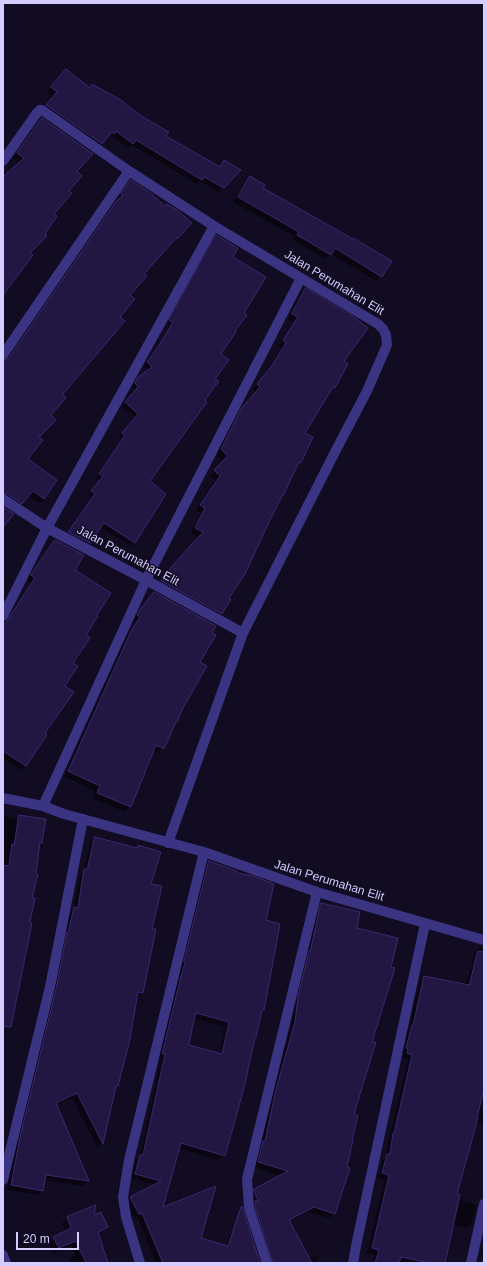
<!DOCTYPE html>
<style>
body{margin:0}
#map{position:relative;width:487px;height:1266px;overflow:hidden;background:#110c21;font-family:Arial,sans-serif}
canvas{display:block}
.frame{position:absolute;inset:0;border:4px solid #d5ccff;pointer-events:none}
.scale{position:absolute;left:16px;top:1232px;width:63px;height:18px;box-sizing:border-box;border:2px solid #d5ccff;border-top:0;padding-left:5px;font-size:12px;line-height:14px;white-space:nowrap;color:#d5ccff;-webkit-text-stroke:3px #110c21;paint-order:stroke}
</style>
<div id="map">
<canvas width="487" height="1266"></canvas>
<div class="frame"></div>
<div class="scale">20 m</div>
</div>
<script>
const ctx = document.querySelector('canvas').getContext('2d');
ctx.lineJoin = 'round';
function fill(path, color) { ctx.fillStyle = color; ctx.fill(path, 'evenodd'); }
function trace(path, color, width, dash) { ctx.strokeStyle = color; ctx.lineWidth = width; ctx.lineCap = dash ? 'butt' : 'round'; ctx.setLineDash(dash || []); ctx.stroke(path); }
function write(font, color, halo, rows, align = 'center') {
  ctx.font = font + ' Arial,sans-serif'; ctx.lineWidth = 3; ctx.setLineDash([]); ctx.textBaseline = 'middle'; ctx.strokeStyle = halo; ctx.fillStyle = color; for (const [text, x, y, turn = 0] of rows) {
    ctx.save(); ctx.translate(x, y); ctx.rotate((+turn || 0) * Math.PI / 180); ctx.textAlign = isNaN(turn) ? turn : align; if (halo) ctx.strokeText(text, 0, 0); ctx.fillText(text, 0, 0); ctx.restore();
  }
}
fill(new Path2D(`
 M62,74L88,89L92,85L165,136L219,167L224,161L239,170L218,192L200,181L197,184L132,145L128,148L111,135L109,137L108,136L97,148L43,110L53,97L47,92Z
 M42,119L75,171L68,191L29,254L18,274L19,275L3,292V179L20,163L13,158L37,123Z
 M250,177L262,189L381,276L376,281L331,254L325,259L293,240L295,237L233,202L245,182Z
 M131,181L165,207L190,223L171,242L143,274L62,394L49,415L26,460L56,481L44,499L39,503L28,496L17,508L3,499V363L7,361L38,315L82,257L89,243L88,242L111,208L119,200L118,199Z
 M217,236L232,257L233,331L220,354L214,379L149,482L134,542L131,546L100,527L86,546L65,536L92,498L88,495L100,480L96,478L122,439L119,437L136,418L122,407L135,391L132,387L134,383L149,370L144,366L155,352L170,326L167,324L213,240Z
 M306,290L342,361L334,387L329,392L304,433L312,437L300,463L296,467L227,598L222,614L217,618L157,586L169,571L199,537L191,533L201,513L196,510L215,481L210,476L224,461L216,454L237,415L256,392L253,389L267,373L282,348L279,345L294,322L288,319L301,294Z
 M56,541L73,570L85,635L72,663L64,686L43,733L26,765L21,770L3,759V636L10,624L6,622L31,583L27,581L51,546Z
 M154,593L199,662L176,722L173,725L163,748L158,753L153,751L130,806L125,812L92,798L95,791L64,776L126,637L136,623L133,621L135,616Z
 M3,816L16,819L19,816L42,842L38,846L31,898L3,1033Z
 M96,838L136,848L138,846L150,884L151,929L147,972L142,993L137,998H136L117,1086L115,1088L102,1143L98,1148L72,1098L56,1105L88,1181L83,1186L44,1180L42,1190L38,1195L7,1190L16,1142L70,913L74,908L80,875L83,872L91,843Z
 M209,862L265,921L263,1010L260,1013L224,1155L219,1160L178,1148L161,1209L200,1239L226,1246L230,1234L234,1230L246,1263H156L137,1216L134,1218L126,1202L131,1198L155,1185L131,1178L136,1160L140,1157L161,1059L158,1058L176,981L181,967H180L204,866ZM194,1018L225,1027L219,1054L188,1046Z
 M321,904L355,929L371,1042L353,1115L334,1214L329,1218L308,1212L289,1221L309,1259L316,1256L319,1263H274L254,1221L250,1194L255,1189L282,1176L254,1167L258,1147L261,1144L271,1095L291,1027L294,1001L317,909Z
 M480,947L484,948V1123L476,1122L456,1195L458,1200L476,1205L472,1224L467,1228L452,1224L444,1263H373L375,1255L367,1253L385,1180L378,1178L383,1160L386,1157L389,1138L390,1137L408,1059L403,1058L404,1053H402L407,1031L409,1029L419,982L424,977L466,985L475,952Z
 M94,1207L93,1217L104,1228L97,1234L106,1263H71L70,1260L75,1255L71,1245L54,1253L49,1242L54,1238L66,1231L62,1223L67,1218Z
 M484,1244V1257L481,1256Z`), '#0007');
const building = new Path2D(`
 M66,69L90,88L92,84L121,100L141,116L169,132L166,136L220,167L224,160L241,170L224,188L204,177L202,180L136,140L133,144L116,131L114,134L112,132L102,144L46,105L57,92L51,87Z
 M42,118L93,154L77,171L82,176L69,191L72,193L54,214L57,216L45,234L47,236L30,253L33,255L3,295V177L24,158L17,153Z
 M250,176L265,185L263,188L353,239V238L392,261L382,277L335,248L331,255L297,235L299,232L238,197Z
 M131,180L148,191L165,206L167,204L177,210L192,223L177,239L176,238L144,274L147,276L130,295L135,299L120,317L125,321L63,394L66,398L51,415L56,420L39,437L43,440L28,459L57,480L44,499L33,491L22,504L7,494L3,493V361L8,359L115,203L123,195L121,194Z
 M216,235L238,248L233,257L266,277L244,313L247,315L235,331L236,332L221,354L229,360L215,379L219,381L205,400L207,402L150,481L166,494L135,543L104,523L90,543L68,532L95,494L91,491L103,476L99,474L125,435L122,433L138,414L125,402L138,387L135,383L137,378L152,367L147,362L158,347L173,322L169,320Z
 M306,288L354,317L368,328L344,361L348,364L335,388L333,387L305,433L313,437L301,463L299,462L284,494H283L270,520L245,574L229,598L231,599L222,614L161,581L173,565L203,532L195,528L205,508L200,505L220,476L214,470L228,456L221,449L241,409L260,387L257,384L271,367L286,343L283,340L298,317L292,314Z
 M3,507L14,514L3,527Z
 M55,540L84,555L75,570L111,593L97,615L98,616L86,635L90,638L73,663L78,666L65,686L74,692L45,733L47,735L26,766L3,751V627L35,578L31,575Z
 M154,592L216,626L212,633L216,635L200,662L207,666L183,708L177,722H176L164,749L156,745L131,807L97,793L100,786L68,771L131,631L140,617L137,615L140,610Z
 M19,815L46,819L42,843L40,842L36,874H38L32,898H35L30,922L32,923L11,1027L3,1026V865L9,866L12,844L14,845Z
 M95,837L137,848L138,845L161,852L151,884L162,886L152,929H156L143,993L138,992L130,1039L118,1086H116L103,1144L77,1093L56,1103L89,1181L46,1175L43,1191L11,1185L20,1137L56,989L67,932L68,933L74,907L78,908L84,869H87Z
 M209,861L237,871V873L254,876L274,884L266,920L280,924L264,1010H262L256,1037H255L244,1088L225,1156L181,1143L163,1207L216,1186L201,1238L228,1246L241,1207L242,1206L260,1263H163L142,1213L139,1214L130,1197L161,1181L135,1174L140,1155H143L165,1054H162L181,976L185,963L184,962ZM196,1013L229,1022L222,1054L189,1045Z
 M321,903L360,912L357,928L398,938L391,967L395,968L372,1042H376L354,1114L358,1116L352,1140H353L347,1167L350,1168L335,1214L314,1207L289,1220L312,1263H273L255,1207V1201L258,1200L254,1192V1189L288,1171L258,1162L263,1141H265L276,1089L295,1022L298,996L309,951H310Z
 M478,951L484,952V1089L477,1118H478L457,1194L460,1195L445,1263H430L401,1257L399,1263H375L379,1250L372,1248L389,1175L382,1173L387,1154H390L393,1133H394L412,1055L407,1053L408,1049L406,1048L412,1025H413L424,976L469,985Z
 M96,1205L94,1215L101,1212L108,1227L98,1232L108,1263H86L76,1241L59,1248L53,1237L71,1228L67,1217Z`);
fill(building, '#221743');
trace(building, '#3a2870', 1);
trace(new Path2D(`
 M3,161L36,114L40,110H42L129,171L214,226L378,324L383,329L386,335L387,345L367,391L335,452L243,633L168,843
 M3,355L129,171
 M3,499L47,528L146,580L243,633
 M3,616L47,528L214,226
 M3,798L43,806L64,814L204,852L317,892L484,940
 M43,806L146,580L301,278
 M3,1180L50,987L83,819
 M3,1255L6,1263
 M140,1263L126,1217L123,1197L129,1160L204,852
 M267,1263L249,1208L247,1179L317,892
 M353,1263L357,1241L425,924
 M471,1263L484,1204`), '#3b3483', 10);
write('12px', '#d5ccff', '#110c21', [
 ["Jalan Perumahan Elit",334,283,31],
 ["Jalan Perumahan Elit",128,556,28],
 ["Jalan Perumahan Elit",329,881,17]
]);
</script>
